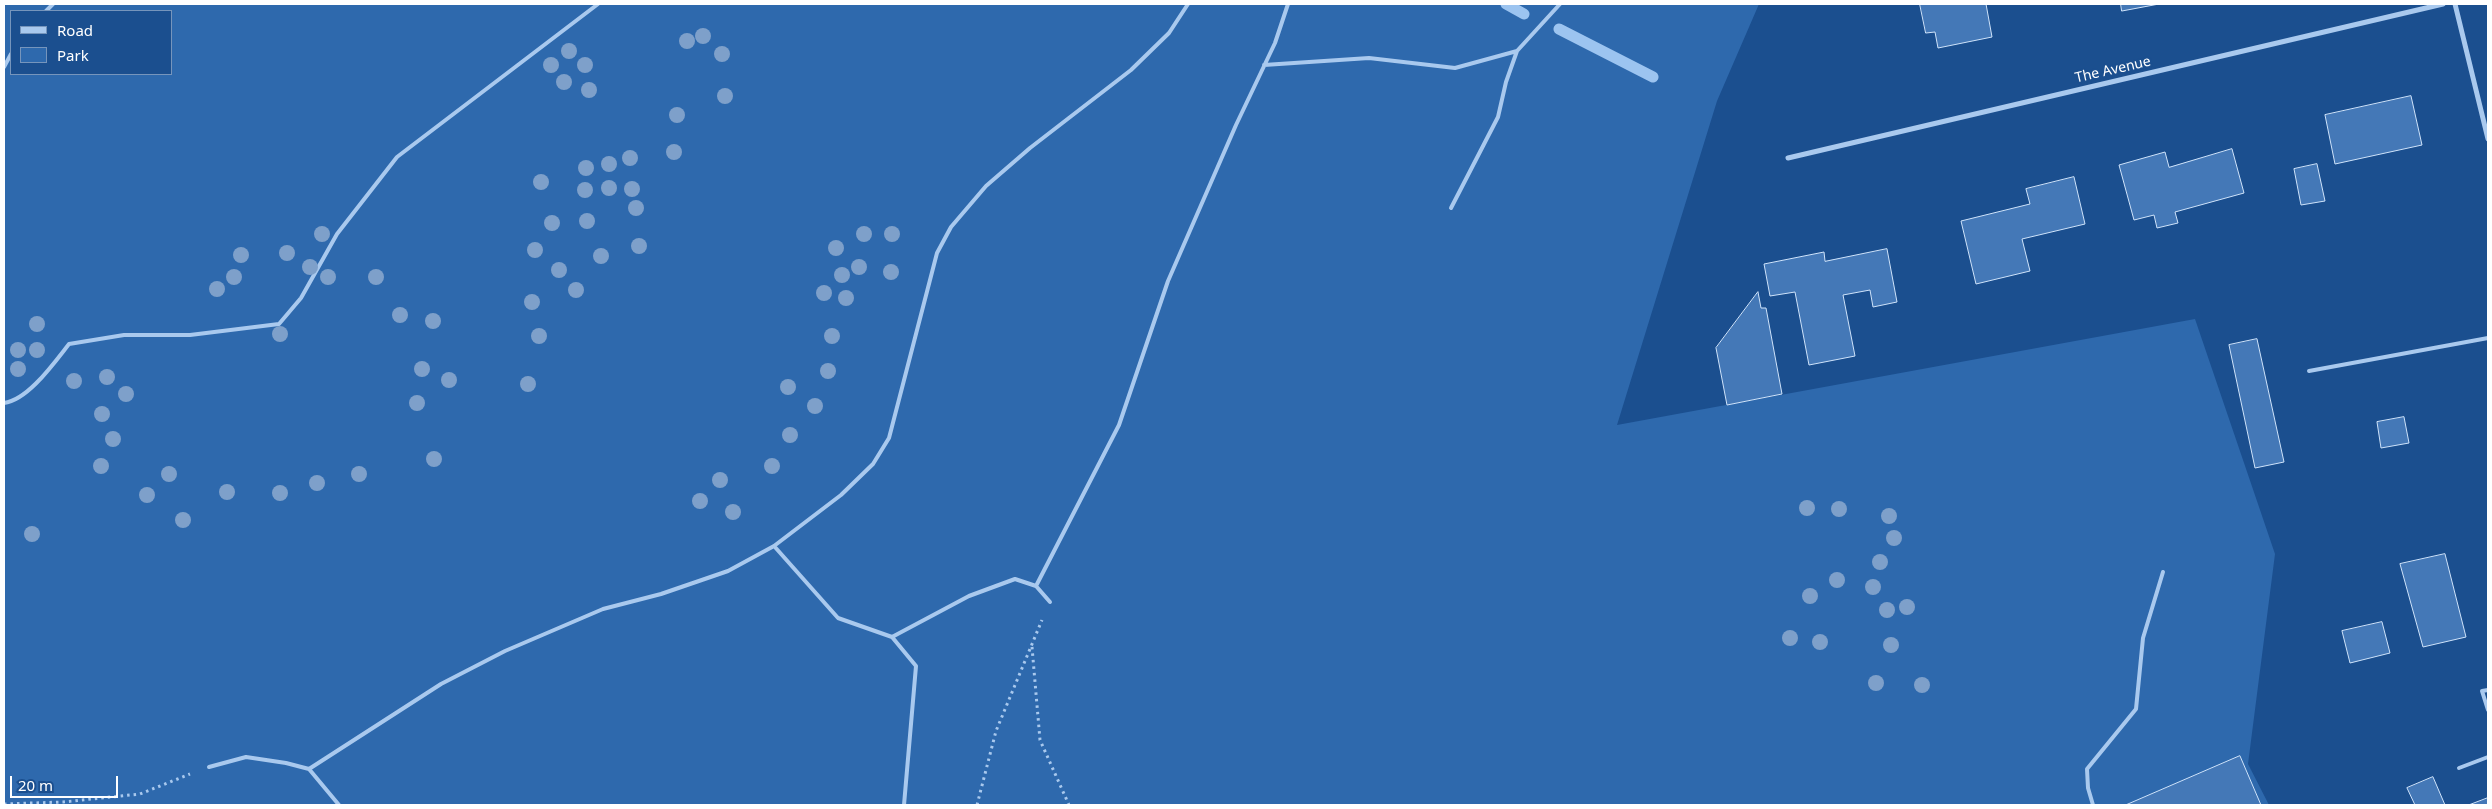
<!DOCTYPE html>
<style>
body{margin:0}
#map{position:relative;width:2492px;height:809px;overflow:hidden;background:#1b4f8f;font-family:"Noto Sans",sans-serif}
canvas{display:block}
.frame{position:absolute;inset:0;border:5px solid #fff;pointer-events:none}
.legend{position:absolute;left:10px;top:10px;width:162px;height:65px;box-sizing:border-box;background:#1b4f8f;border:1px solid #7695bc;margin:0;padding:6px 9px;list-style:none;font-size:15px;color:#fff}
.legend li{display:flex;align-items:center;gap:10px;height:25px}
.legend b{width:25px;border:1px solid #7695bc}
.scale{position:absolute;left:10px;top:776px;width:108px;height:22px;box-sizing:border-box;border:2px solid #fff;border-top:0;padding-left:6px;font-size:15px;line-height:18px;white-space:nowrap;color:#fff;-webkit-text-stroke:4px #1b4f8f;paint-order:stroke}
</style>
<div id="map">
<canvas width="2492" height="809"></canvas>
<div class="frame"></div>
<ul class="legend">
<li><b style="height:6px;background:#a9c9ee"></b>Road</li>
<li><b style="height:14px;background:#2e69ad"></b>Park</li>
</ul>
<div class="scale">20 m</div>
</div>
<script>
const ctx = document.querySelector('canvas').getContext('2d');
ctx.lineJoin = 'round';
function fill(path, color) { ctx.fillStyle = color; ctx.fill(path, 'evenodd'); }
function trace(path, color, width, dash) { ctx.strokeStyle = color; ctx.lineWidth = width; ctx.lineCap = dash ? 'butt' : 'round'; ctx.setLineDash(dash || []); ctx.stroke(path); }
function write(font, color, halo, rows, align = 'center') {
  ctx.font = font + ' "Noto Sans",sans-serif'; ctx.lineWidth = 4; ctx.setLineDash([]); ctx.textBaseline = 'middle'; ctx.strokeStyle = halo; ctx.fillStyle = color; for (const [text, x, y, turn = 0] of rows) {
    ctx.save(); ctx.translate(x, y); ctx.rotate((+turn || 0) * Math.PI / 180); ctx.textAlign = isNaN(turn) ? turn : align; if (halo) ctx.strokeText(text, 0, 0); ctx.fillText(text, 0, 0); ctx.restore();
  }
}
fill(new Path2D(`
 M4,4H1759L1717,101L1617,425L2195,319L2275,554L2248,764L2269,805H4ZM11,11H171V74H11Z`), '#2e69ad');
trace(new Path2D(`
 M1506,4L1524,14
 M1559,29L1653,77`), '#9cc4f0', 11);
const building = new Path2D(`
 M1920,4H1986L1992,37L1938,48L1935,32L1926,33Z
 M2121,4H2159L2122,11Z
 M2411,96L2422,145L2335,164L2325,115Z
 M2232,149L2244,193L2175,212L2178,223L2157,228L2154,215L2134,220L2119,165L2165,152L2169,167Z
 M2317,164L2325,201L2301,205L2294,169Z
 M2074,177L2085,224L2022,239L2030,271L1976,284L1961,221L2030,204L2026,189Z
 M1887,249L1897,302L1873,307L1870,290L1843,295L1855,356L1809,365L1795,292L1770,296L1764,264L1824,252L1825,261Z
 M1758,292L1761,308H1766L1782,394L1727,405L1716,348Z
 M2257,339L2284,462L2255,468L2229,345Z
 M2404,417L2409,443L2381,448L2377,422Z
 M2445,554L2466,637L2423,647L2400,564Z
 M2382,622L2390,653L2350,663L2342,631Z
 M2240,756L2261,805H2126Z
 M2433,777L2445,805H2415L2407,788Z
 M2488,798V805H2469Z`);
fill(building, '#4478b7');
trace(building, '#cfe3fa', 1);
trace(new Path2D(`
 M1032,647L1040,740L1069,805
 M4,804L63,802L140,794L190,774
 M977,805L996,731L1042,620`), '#a9c9ee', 3, [2.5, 4]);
trace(new Path2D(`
 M46,11L53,4
 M1264,65L1369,58L1455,68L1517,51
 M4,67L11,54
 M1451,208L1498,117L1506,82L1517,51L1560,4
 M2309,371L2488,338
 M4,403C28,400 54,363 69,344L124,335H190L279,324L301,298L337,234L397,157L598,4
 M774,546L838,618L892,637L916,666L904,805
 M1036,586L1119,425L1168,281L1236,125L1275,43L1288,4
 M892,637L969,596L1015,579L1036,586L1050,602
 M2488,690L2482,691L2488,710
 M209,767L246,757L286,763L309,769L441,684L505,651L603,609L661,594L728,571L774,546L841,495L873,464L889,438L937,253L951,227L986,186L1030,148L1131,70L1169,33L1188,4
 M2459,768L2488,757
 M309,769L339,805
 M2093,805L2088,788L2087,769L2136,709L2143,638L2163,572`), '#a9c9ee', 4);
trace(new Path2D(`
 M2455,4L2488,139
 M1788,158L2443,4`), '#a9c9ee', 5);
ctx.fillStyle = '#7ea0ca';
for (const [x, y] of [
 [703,36],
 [687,41],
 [569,51],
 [722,54],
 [551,65],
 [585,65],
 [564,82],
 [589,90],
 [725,96],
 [677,115],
 [674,152],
 [630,158],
 [609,164],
 [586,168],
 [541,182],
 [609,188],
 [632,189],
 [585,190],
 [636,208],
 [587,221],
 [552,223],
 [322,234],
 [864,234],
 [892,234],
 [639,246],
 [836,248],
 [535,250],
 [287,253],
 [241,255],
 [601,256],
 [310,267],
 [859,267],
 [559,270],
 [891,272],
 [842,275],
 [234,277],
 [328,277],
 [376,277],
 [217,289],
 [576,290],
 [824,293],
 [846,298],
 [532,302],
 [400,315],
 [433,321],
 [37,324],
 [280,334],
 [539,336],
 [832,336],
 [18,350],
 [37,350],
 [18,369],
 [422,369],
 [828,371],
 [107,377],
 [449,380],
 [74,381],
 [528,384],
 [788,387],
 [126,394],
 [417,403],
 [815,406],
 [102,414],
 [790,435],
 [113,439],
 [434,459],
 [101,466],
 [772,466],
 [169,474],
 [359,474],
 [720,480],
 [317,483],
 [227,492],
 [280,493],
 [147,495],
 [700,501],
 [1807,508],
 [1839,509],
 [733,512],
 [1889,516],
 [183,520],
 [32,534],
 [1894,538],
 [1880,562],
 [1837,580],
 [1873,587],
 [1810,596],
 [1907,607],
 [1887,610],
 [1790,638],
 [1820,642],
 [1891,645],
 [1876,683],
 [1922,685]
]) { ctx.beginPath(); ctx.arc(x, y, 8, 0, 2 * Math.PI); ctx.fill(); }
write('14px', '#fff', '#1b4f8f', [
 ["The Avenue",2113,70,-13]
]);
</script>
